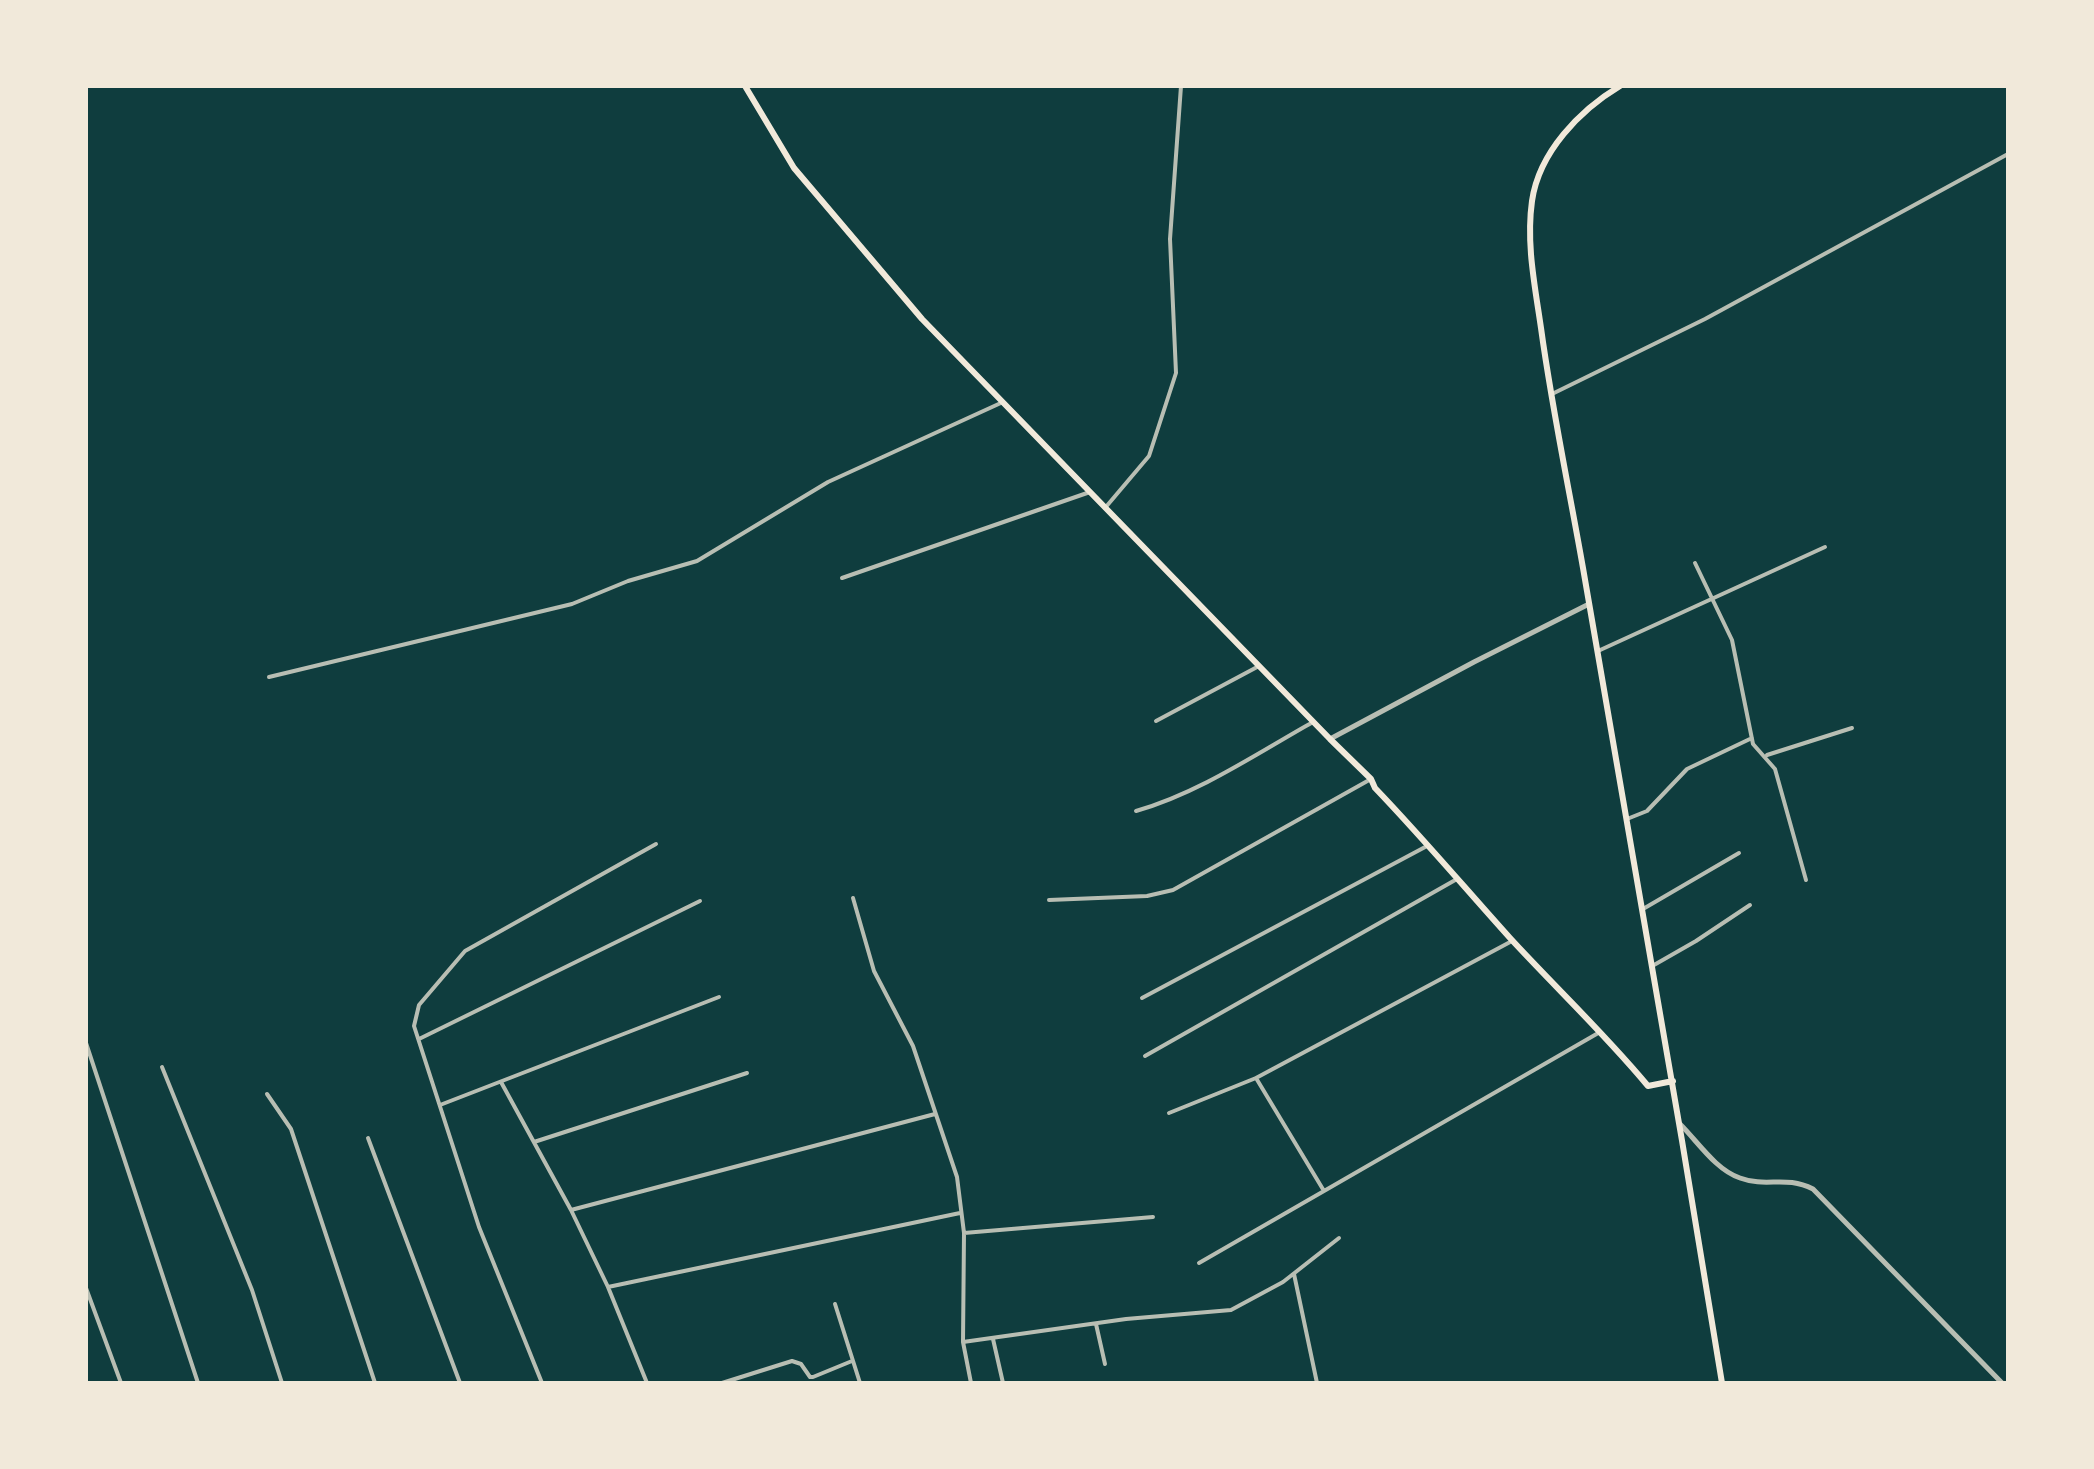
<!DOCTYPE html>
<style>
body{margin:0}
#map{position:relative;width:2094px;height:1469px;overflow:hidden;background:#0f3d3e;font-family:Poppins,sans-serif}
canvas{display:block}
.frame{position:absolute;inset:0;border:88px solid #f1e9da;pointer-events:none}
</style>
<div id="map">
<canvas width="2094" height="1469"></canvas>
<div class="frame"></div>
</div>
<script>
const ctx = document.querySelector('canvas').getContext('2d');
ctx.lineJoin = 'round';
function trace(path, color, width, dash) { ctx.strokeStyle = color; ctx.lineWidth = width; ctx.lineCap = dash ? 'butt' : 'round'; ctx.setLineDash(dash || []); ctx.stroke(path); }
trace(new Path2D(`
 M1552,394L1705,319L2008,154
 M1105,508L1149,456L1176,373L1170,239L1181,86
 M1695,563L1732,640L1753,744L1775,769L1806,880
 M842,578L1090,492
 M1598,651L1825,547
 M269,677L572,604L628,581L697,561L828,482L1003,402
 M1156,721L1259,666
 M1767,755L1852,728
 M1136,811C1199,793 1256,754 1313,722
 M1627,819L1647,811L1687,769L1752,738
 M853,898L874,971L913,1046L957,1177L964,1233L963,1342L971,1383
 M1049,900L1147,896L1173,890L1371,779
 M1643,909L1739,853
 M1654,965L1696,941L1750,905
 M1142,998L1427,846
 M419,1039L700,901
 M86,1043L198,1383
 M1145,1056L1457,879
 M162,1067L252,1290L282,1383
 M1256,1078L1324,1191
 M501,1082L571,1210L608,1287L647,1383
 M267,1094L291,1129L375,1383
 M440,1105L719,997
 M1169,1113L1256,1078L1512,941
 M368,1138L460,1383
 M534,1142L747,1073
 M571,1210L935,1114
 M964,1233L1153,1217
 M1199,1263L1600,1032
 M1294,1274L1317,1383
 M608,1287L960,1213
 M86,1288L121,1383
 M835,1304L860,1383
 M1096,1324L1105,1364
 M993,1339L1003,1383
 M963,1342L1126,1319L1231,1310L1283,1282L1339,1238
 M542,1383L479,1227L414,1026L419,1005L465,951L656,844
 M722,1383L792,1361L801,1364L810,1377H813L852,1361`), '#b8beb3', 4);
trace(new Path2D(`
 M1330,739L1474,662L1589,604
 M1680,1124C1698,1142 1716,1170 1740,1178C1767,1188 1785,1175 1813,1189L2002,1383`), '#b8beb3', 5);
trace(new Path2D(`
 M745,86L794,168L922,319L1330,739L1371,779L1375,788C1422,837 1465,888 1510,938C1556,988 1605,1034 1648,1086L1673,1081
 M1620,86C1580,110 1539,152 1532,201C1526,244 1535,286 1541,328C1552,409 1569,488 1583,568C1631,840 1678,1111 1722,1383`), '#f1e9da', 6);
</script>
